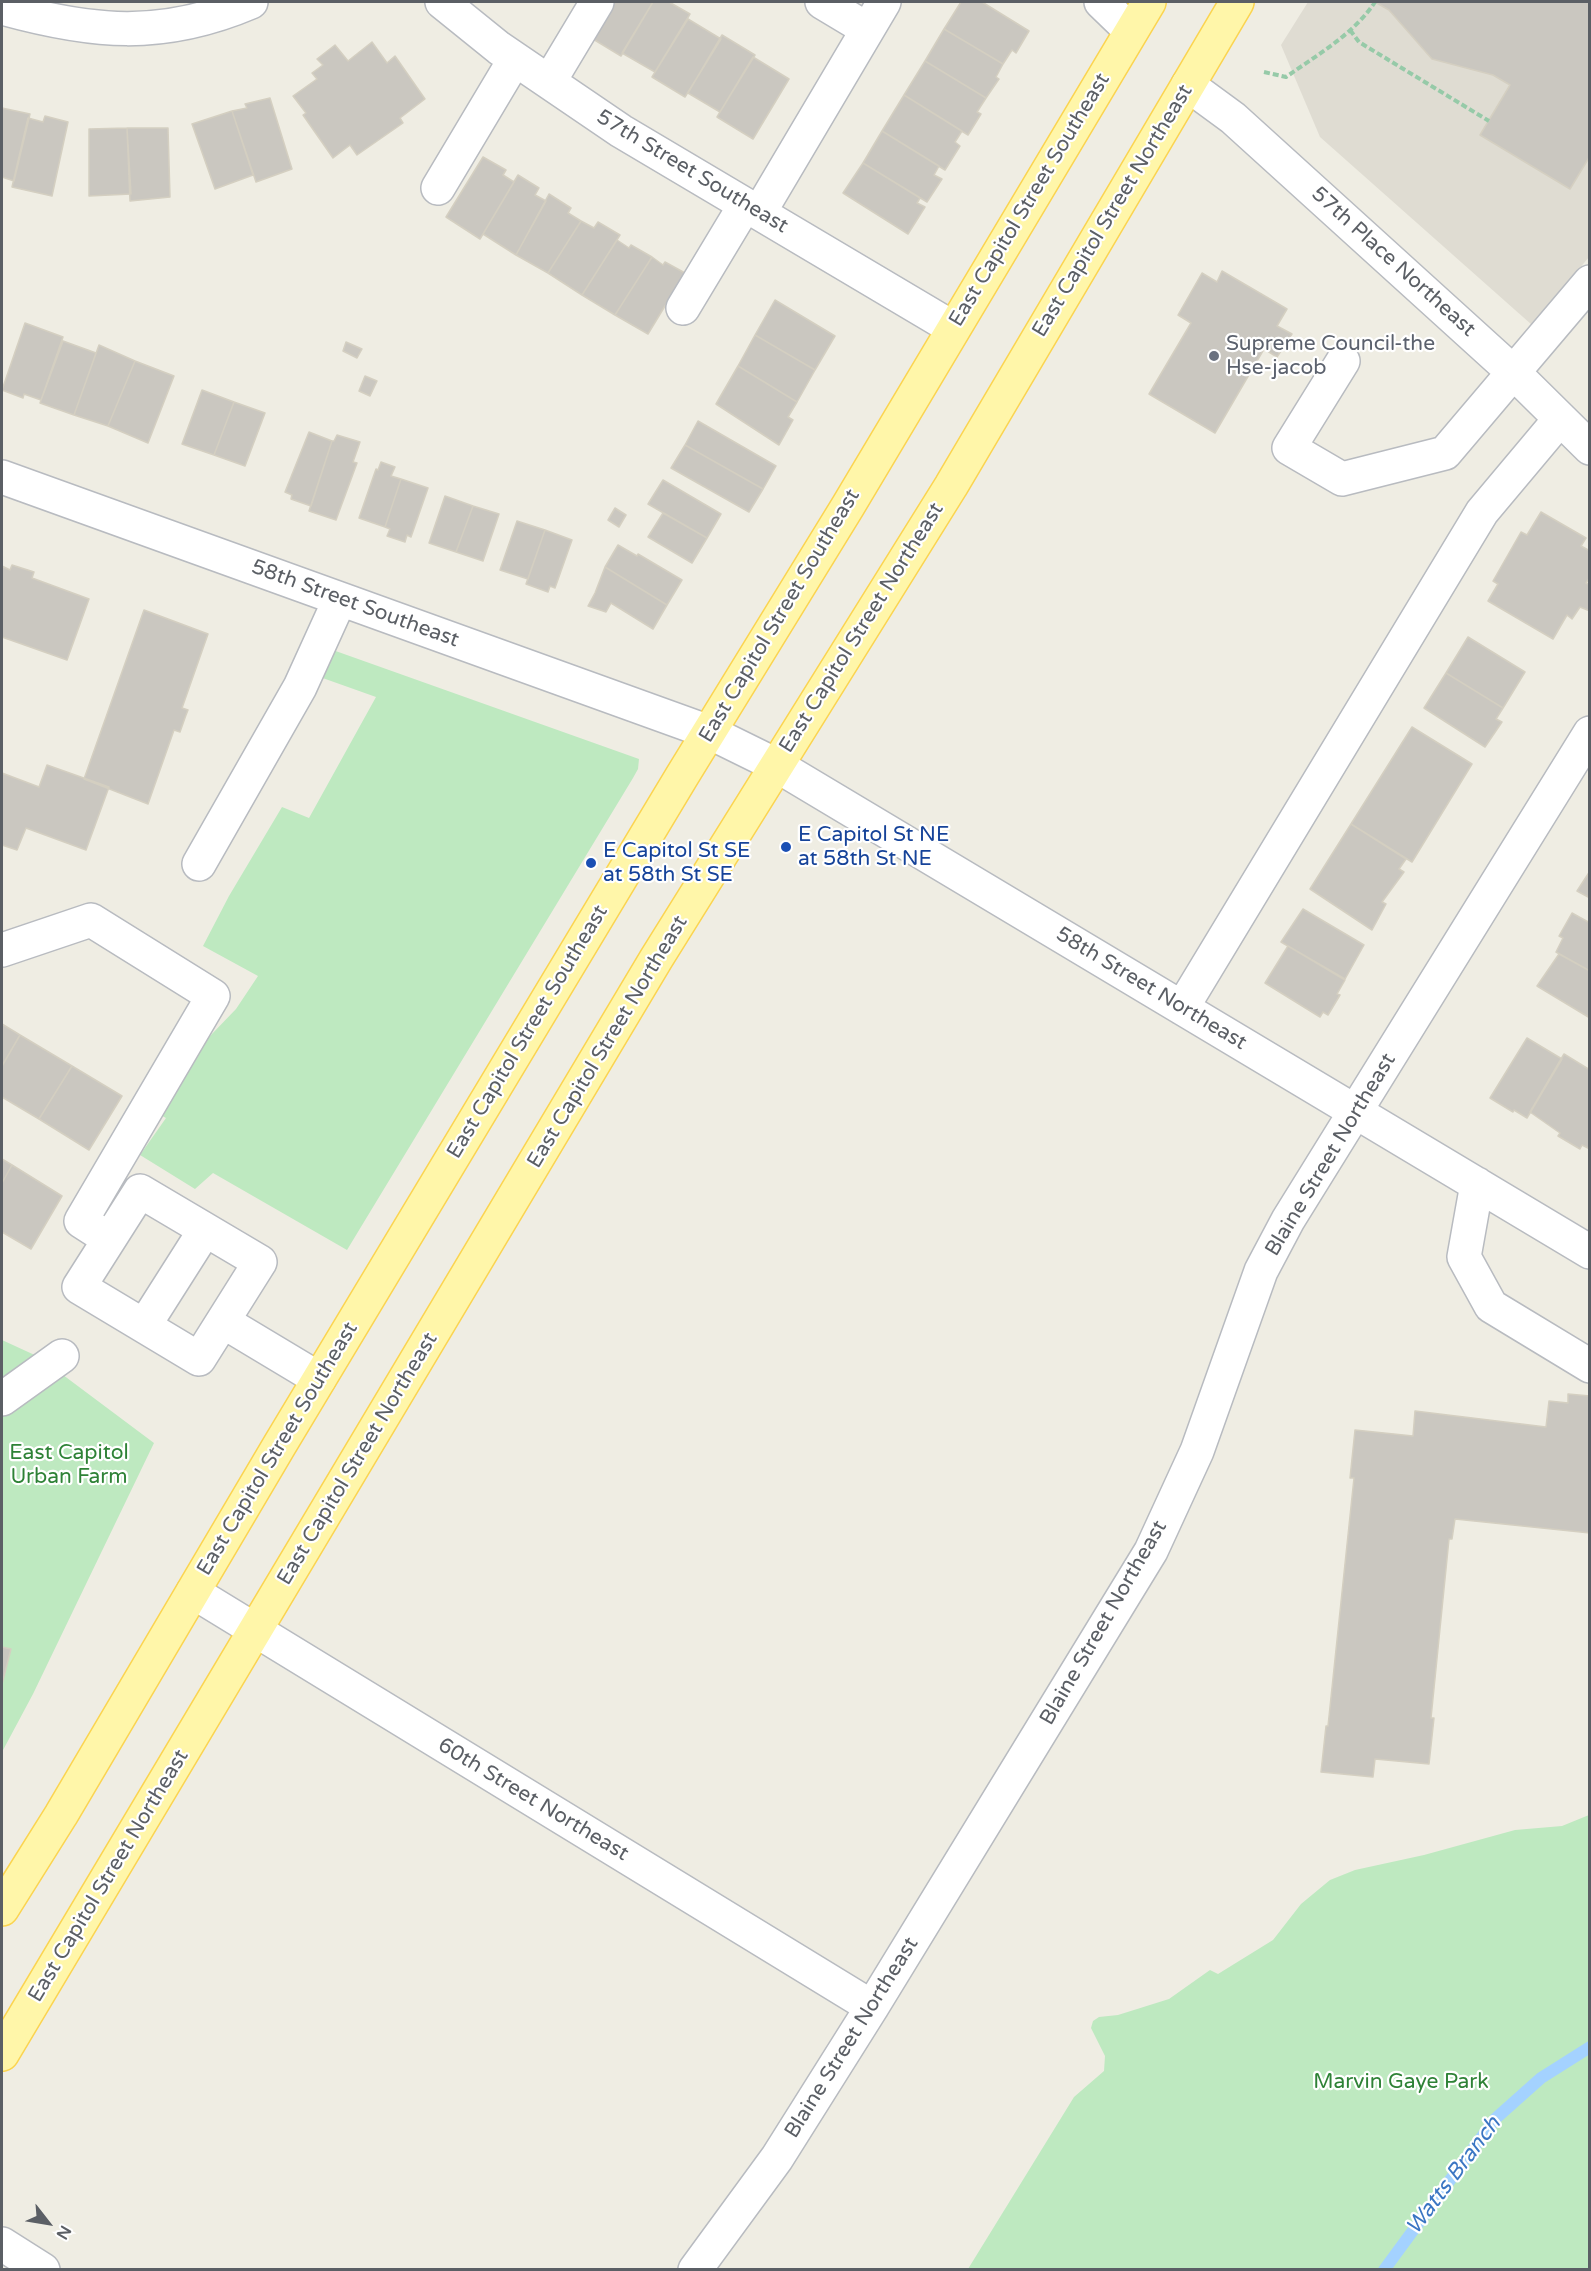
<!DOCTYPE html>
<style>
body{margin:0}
#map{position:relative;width:1591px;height:2271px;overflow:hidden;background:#efede3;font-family:"Varela Round",sans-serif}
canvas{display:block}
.frame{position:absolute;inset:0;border:3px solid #5b5f65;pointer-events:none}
.north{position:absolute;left:18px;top:2193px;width:60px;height:60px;-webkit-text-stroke:4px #fff;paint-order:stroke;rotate:121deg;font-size:16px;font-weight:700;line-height:24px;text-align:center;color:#5b5f65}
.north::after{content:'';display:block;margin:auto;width:21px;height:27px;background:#5b5f65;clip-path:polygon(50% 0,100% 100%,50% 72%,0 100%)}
</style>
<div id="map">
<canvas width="1591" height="2271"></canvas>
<div class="frame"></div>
<div class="north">N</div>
</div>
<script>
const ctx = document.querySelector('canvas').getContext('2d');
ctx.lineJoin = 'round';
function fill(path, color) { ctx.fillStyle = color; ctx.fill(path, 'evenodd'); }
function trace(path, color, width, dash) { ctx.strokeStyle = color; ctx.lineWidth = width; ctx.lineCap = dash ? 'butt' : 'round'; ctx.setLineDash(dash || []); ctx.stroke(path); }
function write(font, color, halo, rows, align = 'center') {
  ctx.font = font + ' "Varela Round",sans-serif'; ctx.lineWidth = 4.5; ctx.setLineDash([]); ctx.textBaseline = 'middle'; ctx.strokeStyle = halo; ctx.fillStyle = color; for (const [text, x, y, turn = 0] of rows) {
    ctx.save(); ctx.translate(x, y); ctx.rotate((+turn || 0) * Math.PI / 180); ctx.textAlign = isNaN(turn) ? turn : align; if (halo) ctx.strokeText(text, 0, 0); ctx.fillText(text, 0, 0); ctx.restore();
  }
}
fill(new Path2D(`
 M1308,2H1589V257L1532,325L1320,137L1281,45Z`), '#dfdcd2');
fill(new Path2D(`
 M330,649L639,759L638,769L633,778L347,1250L213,1173L195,1189L140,1155L166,1118L155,1112L183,1064L236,1009L258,976L203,946L229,896L282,807L309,818L376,697L317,676Z
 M2,1340L39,1357L154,1443L33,1694L2,1752Z
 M1589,1815V2269H968L1074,2097L1104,2071L1105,2056L1091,2028L1093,2021L1099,2017L1118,2015L1169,1999L1210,1970L1218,1974L1273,1940L1301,1904L1330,1880L1355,1870L1424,1855L1515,1830L1562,1826Z`), '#bee9c0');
trace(new Path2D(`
 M1384,2270L1495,2119L1541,2078L1590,2047`), '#a4d2ff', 12);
const building = new Path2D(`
 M608,2H653L621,56L588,36Z
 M653,2H669L690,14L655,72L622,53Z
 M961,2H982L1029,31L1016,53L1012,50L1003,64L944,29Z
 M1375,2H1590V156L1570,189L1480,135L1510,85L1493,75L1432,59L1389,10Z
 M688,19L721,39L685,97L652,77Z
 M944,29L1003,64L996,77L999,79L986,98L925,61Z
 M722,35L755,55L720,112L688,93Z
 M372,42L387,63L395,56L425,99L400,118L403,123L357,155L350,145L333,158L303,115L306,113L293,96L317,79L312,73L323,65L317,59L335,45L348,61Z
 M753,57L789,79L753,139L717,117Z
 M925,61L986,98L977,112L981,114L968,135L904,95Z
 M904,95L962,131L955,142L960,146L945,170L882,131Z
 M270,98L292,169L256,182L232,111L247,108L245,104Z
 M2,108L30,114L14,181L2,177Z
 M232,111L253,175L215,189L192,124Z
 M45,116L68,122L52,196L12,187L28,118L43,122Z
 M127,128H168L170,197L130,201Z
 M127,128L131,194L89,196V129Z
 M882,131L939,166L934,175L942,179L927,202L863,163Z
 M483,157L506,170L503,175L514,182L480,239L446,217Z
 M863,163L920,198L917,203L925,207L908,234L843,193Z
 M518,175L539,188L535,195L546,201L516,255L483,234Z
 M549,194L571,208L568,213L581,221L548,273L516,255Z
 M581,221L594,228L598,222L620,235L582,295L548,273Z
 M617,240L629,248L631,245L652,257L615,315L582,295Z
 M652,257L663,265L665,262L685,273L648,334L615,315Z
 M1222,271L1287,309L1277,326L1292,334L1277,357L1264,349L1215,433L1149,394L1191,323L1178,315L1202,273L1217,282Z
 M775,300L835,336L815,370L755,335Z
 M25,323L63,337L41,400L24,394L23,398L2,390Z
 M755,335L815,370L797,402L738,366Z
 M63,341L96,353L74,415L40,403Z
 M346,342L362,349L357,358L343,351Z
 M99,345L135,361L108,426L74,415Z
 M135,361L174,376L148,443L108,426Z
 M738,366L797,402L788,417L793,420L779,445L716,404Z
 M365,376L377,381L370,396L359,391Z
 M202,390L234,402L214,455L182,444Z
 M234,402L265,413L245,466L214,455Z
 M698,421L776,466L763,489L685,445Z
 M309,432L332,441L311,506L291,499L292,495L285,492Z
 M337,435L360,442L353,462L357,463L336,520L309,511L332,441H334Z
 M685,445L763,489L749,512L671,468Z
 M381,462L395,467L391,476L401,479L385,527L359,518L376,469L378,470Z
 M401,479L428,488L411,537L407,535L405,542L387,536L390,529L385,527Z
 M663,480L721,514L707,538L648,504Z
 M445,496L473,506L456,552L429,543Z
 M473,506L499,514L483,561L456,552Z
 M615,508L626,515L619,527L608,520Z
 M1541,512L1586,538L1581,546L1590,551V577L1586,583L1590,585V611L1580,607L1572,619L1567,615L1553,639L1488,601L1498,584L1493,581L1521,532L1527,535Z
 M663,513L707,538L692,563L648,537Z
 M517,521L545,530L528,579L500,570Z
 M545,530L572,540L555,588L550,586L548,592L526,584Z
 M618,545L637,556L638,554L682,580L667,605L605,567Z
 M12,565L34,572L32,578L89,599L67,660L2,637V566L10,570Z
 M605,567L667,605L653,629L611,603L606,612L588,606L595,593Z
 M144,610L208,634L182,708L188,710L186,715L180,732L174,730L148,804L84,779Z
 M1468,637L1525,672L1503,708L1446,673Z
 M1446,673L1503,708L1496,719L1502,722L1485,747L1424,708Z
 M1412,727L1472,764L1412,862L1351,824Z
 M47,765L109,787L86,850L26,828L17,850L2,845V773L39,787Z
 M1351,824L1406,859L1399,869L1404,872L1382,902L1386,904L1372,930L1310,889Z
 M1590,871V898L1577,891Z
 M1303,909L1364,945L1345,979L1281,942Z
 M1572,913L1590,923V971L1556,952L1563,938L1559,936Z
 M1288,946L1345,980L1337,994L1340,995L1328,1015L1323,1012L1320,1017L1265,983Z
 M1559,954L1590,971V1018L1537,986Z
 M2,1024L20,1035L2,1066Z
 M20,1035L72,1066L39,1119L2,1097V1066Z
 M1527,1038L1562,1059L1527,1118L1514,1110L1513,1112L1490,1098Z
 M1564,1054L1590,1070V1149L1582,1145L1580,1149L1558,1136L1560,1133L1530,1112Z
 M72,1066L122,1096L89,1150L39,1119Z
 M2,1159L12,1165L2,1183Z
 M12,1165L62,1196L31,1249L2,1232V1183Z
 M1568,1394L1590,1396V1533L1455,1519L1452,1539H1449L1431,1718H1434L1429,1764L1375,1759L1373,1777L1321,1772L1326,1726H1328L1354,1478H1350L1355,1430L1413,1436L1415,1411L1546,1427L1549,1401L1568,1403Z
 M2,1647L11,1649L2,1684Z`);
fill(building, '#cac7c0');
trace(building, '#d4cfc1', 1.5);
const minor = new Path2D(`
 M442,2L499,48L621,131L953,328
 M822,2L867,29
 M1101,2L1131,31
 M2,8C92,33 162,40 251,2
 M549,82L597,2
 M1188,85L1233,118L1513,372L1590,448
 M438,188L515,59
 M759,213L884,2
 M683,308L745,205
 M1343,361L1289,448L1342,479L1445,453L1590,282
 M2,477L709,732L776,765L1590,1252
 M199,864L300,687L340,599
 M2,950L91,920L213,996L81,1221L109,1239
 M1182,1008L1482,512L1560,419
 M1477,1184L1464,1257L1491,1306L1590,1366
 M140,1191L260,1262L199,1359L79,1287Z
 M224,1322L319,1379
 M144,1326L205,1230
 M2,1399L62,1356
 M193,1592L872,2007
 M2,2244L43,2270
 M695,2270L777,2158L872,2007L1151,1551L1197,1451L1261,1271L1288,1220L1590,733`);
const major = new Path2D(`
 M2,1909L61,1815L279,1446L682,776L848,506L1149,2
 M2,2054L656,959L951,486L1237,2`);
trace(minor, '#b8bbc0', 36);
trace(major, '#fbd450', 36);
trace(new Path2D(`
 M1350,30L1359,42L1489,121
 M1264,72L1286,77C1317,55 1354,34 1375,2`), '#96caa8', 4, [6, 3]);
trace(minor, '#fff', 33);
trace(major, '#fff6a9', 33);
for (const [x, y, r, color] of [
 [1214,356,6,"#6b7280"],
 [786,847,6,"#1a4fb4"],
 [591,863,6,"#1a4fb4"]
]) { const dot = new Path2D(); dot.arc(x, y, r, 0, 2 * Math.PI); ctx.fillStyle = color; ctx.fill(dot); trace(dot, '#fff', 2); }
write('21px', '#5b5f65', '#fff', [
 ["57th Street Southeast",692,172,31],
 ["East Capitol Street Southeast",1030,200,-59],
 ["East Capitol Street Northeast",1113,211,-59],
 ["57th Place Northeast",1393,262,42],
 ["58th Street Southeast",355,604,20],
 ["East Capitol Street Southeast",780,616,-59],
 ["East Capitol Street Northeast",862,628,-58],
 ["58th Street Northeast",1151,989,31],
 ["East Capitol Street Southeast",528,1032,-59],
 ["East Capitol Street Northeast",608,1042,-59],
 ["Blaine Street Northeast",1331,1155,-59],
 ["East Capitol Street Southeast",278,1449,-59],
 ["East Capitol Street Northeast",358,1459,-59],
 ["Blaine Street Northeast",1104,1623,-60],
 ["60th Street Northeast",533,1800,31],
 ["East Capitol Street Northeast",109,1876,-59],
 ["Blaine Street Northeast",852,2038,-58]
]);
write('21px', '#5b616d', '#fff', [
 ["Supreme Council-the",1226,344],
 ["Hse-jacob",1226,368]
], 'left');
write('21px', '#164399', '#fff', [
 ["E Capitol St NE",798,835],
 ["at 58th St NE",798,859],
 ["E Capitol St SE",603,851],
 ["at 58th St SE",603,875]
], 'left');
write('21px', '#2e8236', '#fff', [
 ["East Capitol",69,1453],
 ["Urban Farm",69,1477],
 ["Marvin Gaye Park",1401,2082]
]);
write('italic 22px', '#3b76c3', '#fff', [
 ["Watts Branch",1454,2176,-53]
]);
</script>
